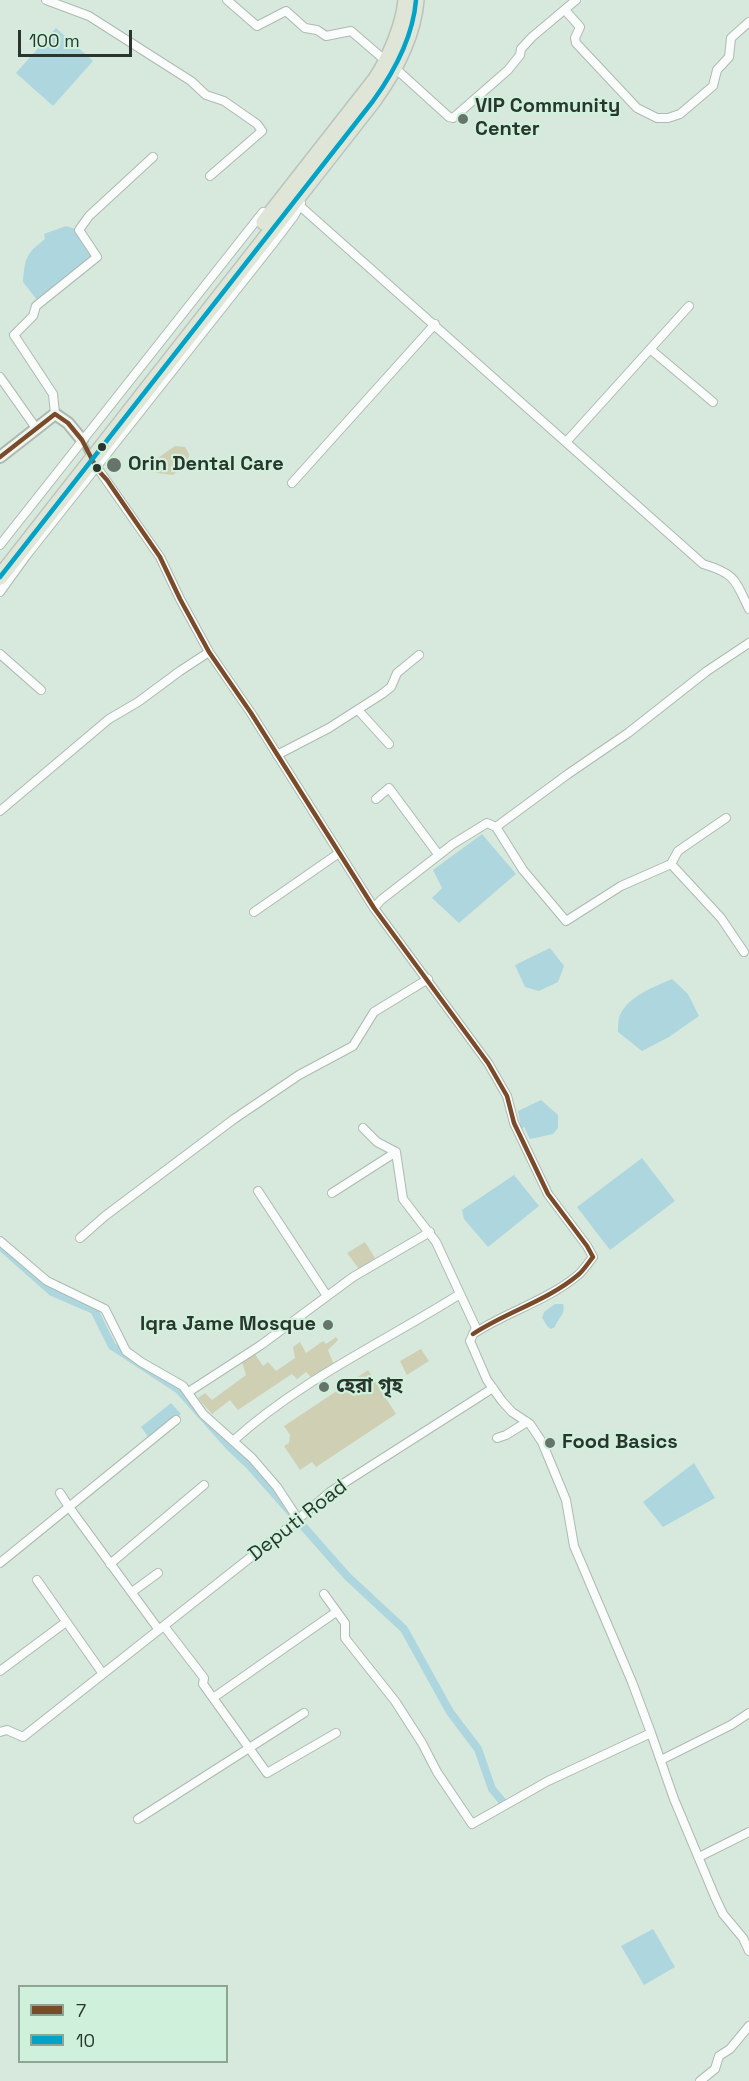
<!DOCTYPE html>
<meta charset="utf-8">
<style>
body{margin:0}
#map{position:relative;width:749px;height:2081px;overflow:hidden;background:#d7e8dd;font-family:"Space Grotesk",sans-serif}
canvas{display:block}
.legend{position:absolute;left:18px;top:1985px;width:210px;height:78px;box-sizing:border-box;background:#cff0da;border:2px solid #8da595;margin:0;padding:8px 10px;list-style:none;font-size:18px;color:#29352d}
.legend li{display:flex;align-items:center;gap:12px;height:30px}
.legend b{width:30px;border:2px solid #8da595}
.scale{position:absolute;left:18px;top:30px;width:114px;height:27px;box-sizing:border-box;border:3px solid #29352d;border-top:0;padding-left:8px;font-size:18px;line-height:21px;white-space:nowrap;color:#29352d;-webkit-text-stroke:4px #cff0da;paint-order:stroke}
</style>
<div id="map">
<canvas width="749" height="2081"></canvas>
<ul class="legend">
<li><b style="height:8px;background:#7a4b2a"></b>7</li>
<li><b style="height:8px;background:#02a3c6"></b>10</li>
</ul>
<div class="scale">100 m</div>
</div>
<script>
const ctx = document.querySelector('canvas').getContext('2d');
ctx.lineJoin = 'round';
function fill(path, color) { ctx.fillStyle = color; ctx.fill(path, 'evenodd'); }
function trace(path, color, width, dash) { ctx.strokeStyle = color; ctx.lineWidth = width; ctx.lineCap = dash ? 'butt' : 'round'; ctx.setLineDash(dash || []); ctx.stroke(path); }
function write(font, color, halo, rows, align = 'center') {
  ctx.font = font + ' "Space Grotesk","Noto Sans Bengali",sans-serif'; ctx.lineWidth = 4.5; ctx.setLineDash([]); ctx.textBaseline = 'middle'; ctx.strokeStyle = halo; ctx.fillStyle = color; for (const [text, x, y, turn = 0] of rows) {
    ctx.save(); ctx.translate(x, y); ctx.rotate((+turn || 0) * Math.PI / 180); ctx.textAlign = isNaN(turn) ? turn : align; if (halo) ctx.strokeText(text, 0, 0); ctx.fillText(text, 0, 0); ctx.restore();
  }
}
fill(new Path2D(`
 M175,446L185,447L189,454L188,464L173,475L157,473L154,466L155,460Z
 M365,1242L375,1258L359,1269L347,1253Z
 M336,1337L338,1340L328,1350L334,1365L313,1379L306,1372L297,1379L292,1374L238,1410L230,1400L212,1414L198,1398L205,1393L212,1400L246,1375L242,1362L255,1354L263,1366L268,1362L276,1371L295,1358L293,1347L300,1342L306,1353L323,1341L326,1344Z
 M421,1349L429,1361L407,1375L400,1361Z
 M368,1370L396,1414L316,1467L312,1462L300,1470L284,1446L289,1443L290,1435L284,1426Z`), '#cfcfb4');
fill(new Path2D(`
 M56,28L93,61L53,106L16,73Z
 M66,226L78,230L94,256L37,300L23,282C25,257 26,254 45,239L44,234Z
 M482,834L516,874L459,923L432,898L442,888L433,870Z
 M550,948L564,966L558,982L539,991L525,987L515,965Z
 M672,979L688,994L699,1016L669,1037L642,1051L618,1032C618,1026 618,1018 621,1013C631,995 654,987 672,979Z
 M541,1100L558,1115V1128L553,1134L530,1139L524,1127L521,1130L518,1111Z
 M642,1158L675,1201L610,1250L577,1207Z
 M514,1175L539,1206L488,1247L464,1219L462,1210Z
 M555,1304H563C566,1315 558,1317 555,1327L551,1329L548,1327L542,1318L544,1312Z
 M171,1403L181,1414L149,1438L141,1427Z
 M694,1463L715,1498L663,1527L643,1502Z
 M653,1929L675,1967L644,1985L621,1946Z`), '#aed6de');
trace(new Path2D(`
 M0,1246L52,1292L94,1310L112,1346L179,1390L230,1447L250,1466L347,1576L404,1629L450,1712L478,1749L492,1789L502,1801`), '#aed6de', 8);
trace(new Path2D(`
 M85,446L92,460`), '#b4c4ba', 8, [8, 4]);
const street = new Path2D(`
 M46,0L89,16L191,81L206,95L224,101L257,124L262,131L210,176
 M227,0L257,26L286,11L305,28L317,30L326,36L351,31L387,62
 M565,10L580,27L575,38L576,43L637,108L657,118H668L680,114L713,86L717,70L729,57L731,38L749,22
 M395,68L449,117L453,118L508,70L520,55L521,49L532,37L576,0
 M300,206L703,564C736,574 735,580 749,609
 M650,349L713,402
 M0,377L36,428
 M55,414L53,394L14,335L33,316L36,306L97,257L79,230L89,216L153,157
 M567,441L689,306
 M94,463L160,557L180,599L209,652L251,713L374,908L488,1063L507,1096L514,1123L548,1194L587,1246L593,1257C588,1263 584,1270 578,1275C547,1301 506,1312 473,1334
 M292,483L435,324
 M0,545L263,212
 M0,592L26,556L272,245L294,216L301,203
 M0,654L41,690
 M358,710L389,744
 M277,755L329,728L382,694L391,687L397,673L419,655
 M376,799L389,788L438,854
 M0,811L109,719L138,702L180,671L209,652
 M496,827L523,870L566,921L621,886L671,864L721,918L744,952
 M671,864L678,851L726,818
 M374,908L381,900L453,844L487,823L496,827L568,774L628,733L707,671L749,643
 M254,912L339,853
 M363,1128L377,1142L396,1152
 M258,1191L327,1296
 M332,1193L396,1152L403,1199L436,1242L476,1328L470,1341L487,1380L502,1401L512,1412L530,1424L542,1442L566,1500L574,1546L632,1682L651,1733
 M80,1238L105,1216L234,1119L299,1075L353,1046L374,1012L428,979
 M0,1241L47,1281L105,1309L126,1351L141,1362L183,1386L203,1414L252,1458L277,1487L298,1519
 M190,1391L261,1345L353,1277L430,1232
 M497,1438L506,1435L527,1422
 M233,1441C300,1380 384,1342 460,1294
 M60,1493L69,1507L159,1630
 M0,1563L176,1420
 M110,1564L204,1485
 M37,1580L103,1674
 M132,1592L158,1573
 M324,1594L345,1623V1638L395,1701L422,1743L437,1772L472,1824L548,1781L651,1733L674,1799L715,1897L723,1914L743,1938L749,1951
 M164,1626L204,1678L203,1684L267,1773L336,1733
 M0,1671L66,1622
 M213,1698L336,1612
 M0,1732L7,1730L23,1737L289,1527L330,1492L493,1388
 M661,1760L731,1725L749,1713
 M138,1819L304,1713
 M699,1857L749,1832
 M700,2081L715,2069L719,2056L730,2049L749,2026`);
const secondary = new Path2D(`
 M0,457L55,414L68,423L82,440`);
const highway = new Path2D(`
 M264,222L376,79C390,58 404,24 406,0
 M0,577L373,101C394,72 413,37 416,0`);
trace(street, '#adbab2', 10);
trace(secondary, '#adbab2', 14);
trace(highway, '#bac3bd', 18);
trace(street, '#f9fcfa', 8);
trace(secondary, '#f1f5f0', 10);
trace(highway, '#e0e6d7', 15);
trace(new Path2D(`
 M0,457L55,414L68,423L82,440L97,469L107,480L160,557L180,599L209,652L251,713L374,908L488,1063L507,1096L514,1123L548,1194L587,1246L593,1257C588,1263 584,1270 578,1275C547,1301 506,1312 473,1334`), '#7a4b2a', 4.5);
trace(new Path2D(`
 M0,577L373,101C394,72 413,37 416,0`), '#02a3c6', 4.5);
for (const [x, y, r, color] of [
 [463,119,6,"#66746b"],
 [102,447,5,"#29352d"],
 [114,465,8,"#66746b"],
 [97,468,5,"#29352d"],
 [328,1325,6,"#66746b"],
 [324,1387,6,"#66746b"],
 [550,1443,6,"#66746b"]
]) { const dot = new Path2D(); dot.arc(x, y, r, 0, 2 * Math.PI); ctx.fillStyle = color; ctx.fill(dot); trace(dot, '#cff0da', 2); }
write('bold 20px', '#29352d', '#cff0da', [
 ["VIP Community",475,107],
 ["Center",475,130],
 ["Orin Dental Care",128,465],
 ["Iqra Jame Mosque",316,1325,"right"],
 ["হেরা গৃহ",336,1387],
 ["Food Basics",562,1443]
], 'left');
write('20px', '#29352d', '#cff0da', [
 ["Deputi Road",298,1521,-38]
]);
</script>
